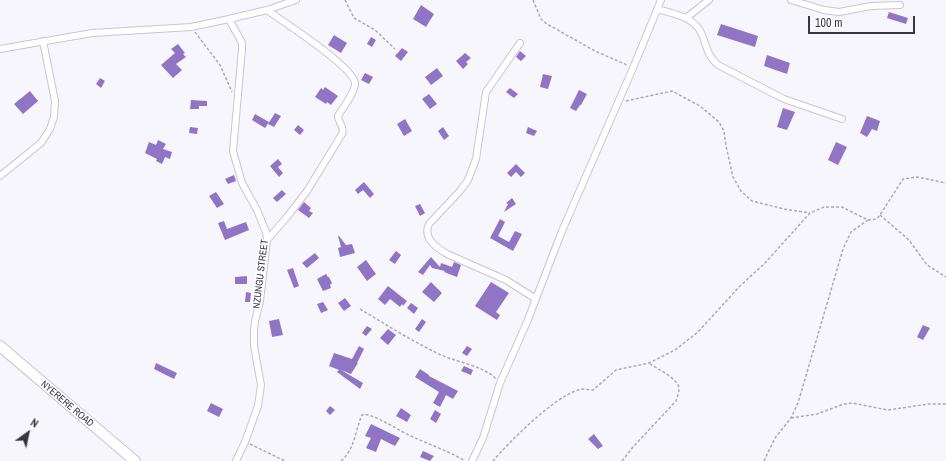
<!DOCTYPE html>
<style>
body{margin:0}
#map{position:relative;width:946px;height:461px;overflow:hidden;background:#f8f6fd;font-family:"Archivo Narrow",sans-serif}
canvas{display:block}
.north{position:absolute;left:8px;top:413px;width:40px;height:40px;-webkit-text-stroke:3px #fff;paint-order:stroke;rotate:33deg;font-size:11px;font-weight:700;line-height:16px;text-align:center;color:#39373e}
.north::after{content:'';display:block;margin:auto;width:14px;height:18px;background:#39373e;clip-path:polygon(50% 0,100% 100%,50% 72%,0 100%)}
.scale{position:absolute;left:808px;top:16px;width:107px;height:18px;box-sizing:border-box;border:2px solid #39373e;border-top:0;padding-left:5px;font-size:12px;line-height:14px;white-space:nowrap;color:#39373e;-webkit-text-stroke:3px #fff;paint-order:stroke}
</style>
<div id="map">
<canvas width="946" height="461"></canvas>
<div class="north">N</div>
<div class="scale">100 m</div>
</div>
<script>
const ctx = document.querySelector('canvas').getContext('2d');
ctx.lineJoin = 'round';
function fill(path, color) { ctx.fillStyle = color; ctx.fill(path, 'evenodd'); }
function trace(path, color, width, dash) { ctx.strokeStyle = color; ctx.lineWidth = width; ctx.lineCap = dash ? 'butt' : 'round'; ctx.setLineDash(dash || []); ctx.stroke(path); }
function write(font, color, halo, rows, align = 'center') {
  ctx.font = font + ' "Archivo Narrow",sans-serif'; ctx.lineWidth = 3; ctx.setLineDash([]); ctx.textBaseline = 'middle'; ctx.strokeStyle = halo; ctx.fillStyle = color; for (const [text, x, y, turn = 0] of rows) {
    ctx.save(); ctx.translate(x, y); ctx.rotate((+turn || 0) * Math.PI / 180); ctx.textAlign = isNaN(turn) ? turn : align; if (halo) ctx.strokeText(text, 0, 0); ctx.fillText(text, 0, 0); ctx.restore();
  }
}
fill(new Path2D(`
 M421,5L434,14L426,27L413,19Z
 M889,12L908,18L906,24L887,18Z
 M721,24L758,36L755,47L717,35Z
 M334,35L347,43L341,53L328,45Z
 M371,37L376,40L372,47L367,44Z
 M178,44L185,53L183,54L186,57L176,64L182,70L173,78L161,65L175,53L171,49Z
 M402,48L408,52L401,61L395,56Z
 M520,51L526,56L521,61L516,57Z
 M465,53L471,58L466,62L468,64L463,69L456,61Z
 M767,55L790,63L787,74L764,66Z
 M437,68L443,76L431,85L425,77Z
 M365,73L373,77L369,84L361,80Z
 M543,74L552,76L548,89L540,87Z
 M100,78L105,81L101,88L96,84Z
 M325,87L338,96L331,105L327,102L326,104L315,97L321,88L323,90Z
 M510,88L518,94L514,98L506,92Z
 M579,90L587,94L581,105H580L576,111L570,108Z
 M30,91L38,101L23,114L14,104Z
 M429,94L437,104L430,109L422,99Z
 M191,100L207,101V106H199V109H190Z
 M783,108L795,112L787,130L777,127Z
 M275,113L281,116L274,127L268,124Z
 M255,114L269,122L265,128L252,120Z
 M867,116L880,121L877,131L872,129L867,137L860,133Z
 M405,119L412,131L404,136L397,124Z
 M298,125L304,130L300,135L294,130Z
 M190,127L198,128L197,134L189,133Z
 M443,127L449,136L444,140L438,131Z
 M528,127L537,131L534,136L526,133Z
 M158,140L166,144L163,149L172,152L170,159L165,157L162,164L156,161L157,159L145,153L149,142L156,145Z
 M836,142L847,147L838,165L828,160Z
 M278,159L282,164L278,167L283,173L279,177L270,166Z
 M516,164L525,173L521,177L516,172L511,177L507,173Z
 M234,175L236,181L228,184L225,179Z
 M364,182L374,194L370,198L363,190L358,194L355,190Z
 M282,190L286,194L277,202L273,198Z
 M216,192L224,204L217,208L209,196Z
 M512,198L516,204L504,212L508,204L506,203Z
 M304,202L311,208L309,211L313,213L309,218L298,210Z
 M420,204L425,213L420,216L415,206Z
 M500,219L505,222L498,236L509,242L515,231L522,234L513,251L490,238Z
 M224,221L227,229L246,222L249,230L225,240L218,223Z
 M338,236H339L346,245L352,244L355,253L340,257L338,248L341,247Z
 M396,251L401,255L395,264L389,260Z
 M315,253L319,258L307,268L302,263Z
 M431,257L440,267L441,263L452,267L454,262L461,265L457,277L444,272L445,271L432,268L430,265L423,275L418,272Z
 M366,260L376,274L367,281L357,267Z
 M293,268L299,286L294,288L287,270Z
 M326,274L328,277H329L332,283L330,285L331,288L323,291L317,279Z
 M247,276V284H235V277Z
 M431,282L442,293L434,302L422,292Z
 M491,282L509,293L496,312L500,315L497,320L475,306Z
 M388,286L407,301L403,306L402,304L400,307L390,299L385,305L378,299Z
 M246,292L251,293L250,302H245Z
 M345,298L351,306L344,311L338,303Z
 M323,302L328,310L321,313L317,304Z
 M411,303L418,308L414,314L407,308Z
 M279,319L283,335L272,337L269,321Z
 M422,319L426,322L419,332L415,329Z
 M923,325L930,328L923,340L917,337Z
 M367,326L372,329L366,336L362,333Z
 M388,329L396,335L388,345L380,338Z
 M359,346L364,349L357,363H358L351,374L341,370L363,383L360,389L337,372L339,370L329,366L334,353L352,359Z
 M467,346L472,349L467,356L462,353Z
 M156,363L177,373L174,379L154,369Z
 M464,366L473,370L471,375L461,371Z
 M420,369L429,375V376L458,391L453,399L446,395L440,407L433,403L439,392L415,377Z
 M211,403L223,409L219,417L207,411Z
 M330,406L335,410L330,415L326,411Z
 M401,408L411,415L407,422L396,416Z
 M435,410L441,414L436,423L430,419Z
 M371,424L400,438L395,446L381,439L376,452L366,448L371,438L365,436Z
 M594,434L603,446L598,449L588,439Z
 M423,451L434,456L430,461L420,457Z`), '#9075c5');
const street = new Path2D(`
 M791,0L824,10L839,12L871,6L900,5
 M657,9C671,13 690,16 699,29C707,42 705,54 718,65L784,99L842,119
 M267,10C282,21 353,66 355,83C356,91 342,109 338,116C338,122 345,127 342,134L307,191L287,217L267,240
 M686,18L709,0
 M229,19L242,43V49L233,151L242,183L257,210L266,232L267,240L260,301L255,321L254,331V346L261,385L258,406L245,442L236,461
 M520,43L486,92L476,159L468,180L460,191L429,224C422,238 437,248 447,254L506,280L536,299
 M0,49L92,33L191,27L229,19L267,10L296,0
 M0,176L41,143L50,129L54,117L55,101L43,41
 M472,461L483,438L500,383L527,322L562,231L633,68L661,0`);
const primary = new Path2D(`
 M0,346L135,461`);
trace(street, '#c9c4d5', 8);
trace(primary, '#c9c4d5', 12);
trace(new Path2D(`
 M345,0L354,18L375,30L395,49
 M533,0L541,19L547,24L595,51L627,65
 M195,32L220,65L232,92
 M626,101L672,91L700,106L719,122L724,131L726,146L733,177L741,191L752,201L784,209L810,213
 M880,215L909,240L927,265L946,277
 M360,309C385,324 410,340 437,353C454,362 483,365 496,379
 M791,418L817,414L844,404L852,403L888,410L929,404H946
 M250,444L285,461
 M341,461C355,449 355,431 362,415L365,414C381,418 394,428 409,435C427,444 447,450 465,461
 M493,461C510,441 553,398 578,390C582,388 588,390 593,390L616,370L649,363L675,350L698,332L739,287L765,263L810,213L824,207H842L868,220L877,219L880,215L903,179L917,177L946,183
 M622,461L633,447L676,401C677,397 679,393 679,388C678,379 658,369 650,364
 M764,461L775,438L791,418L798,403L843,249L851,232L868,220`), '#acaab1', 1.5, [3, 2]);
trace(street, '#fff', 6);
trace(primary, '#fff', 10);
write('10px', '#39373e', '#fff', [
 ["NZUNGU STREET",261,274,-83],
 ["NYERERE ROAD",67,404,40]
]);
</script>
